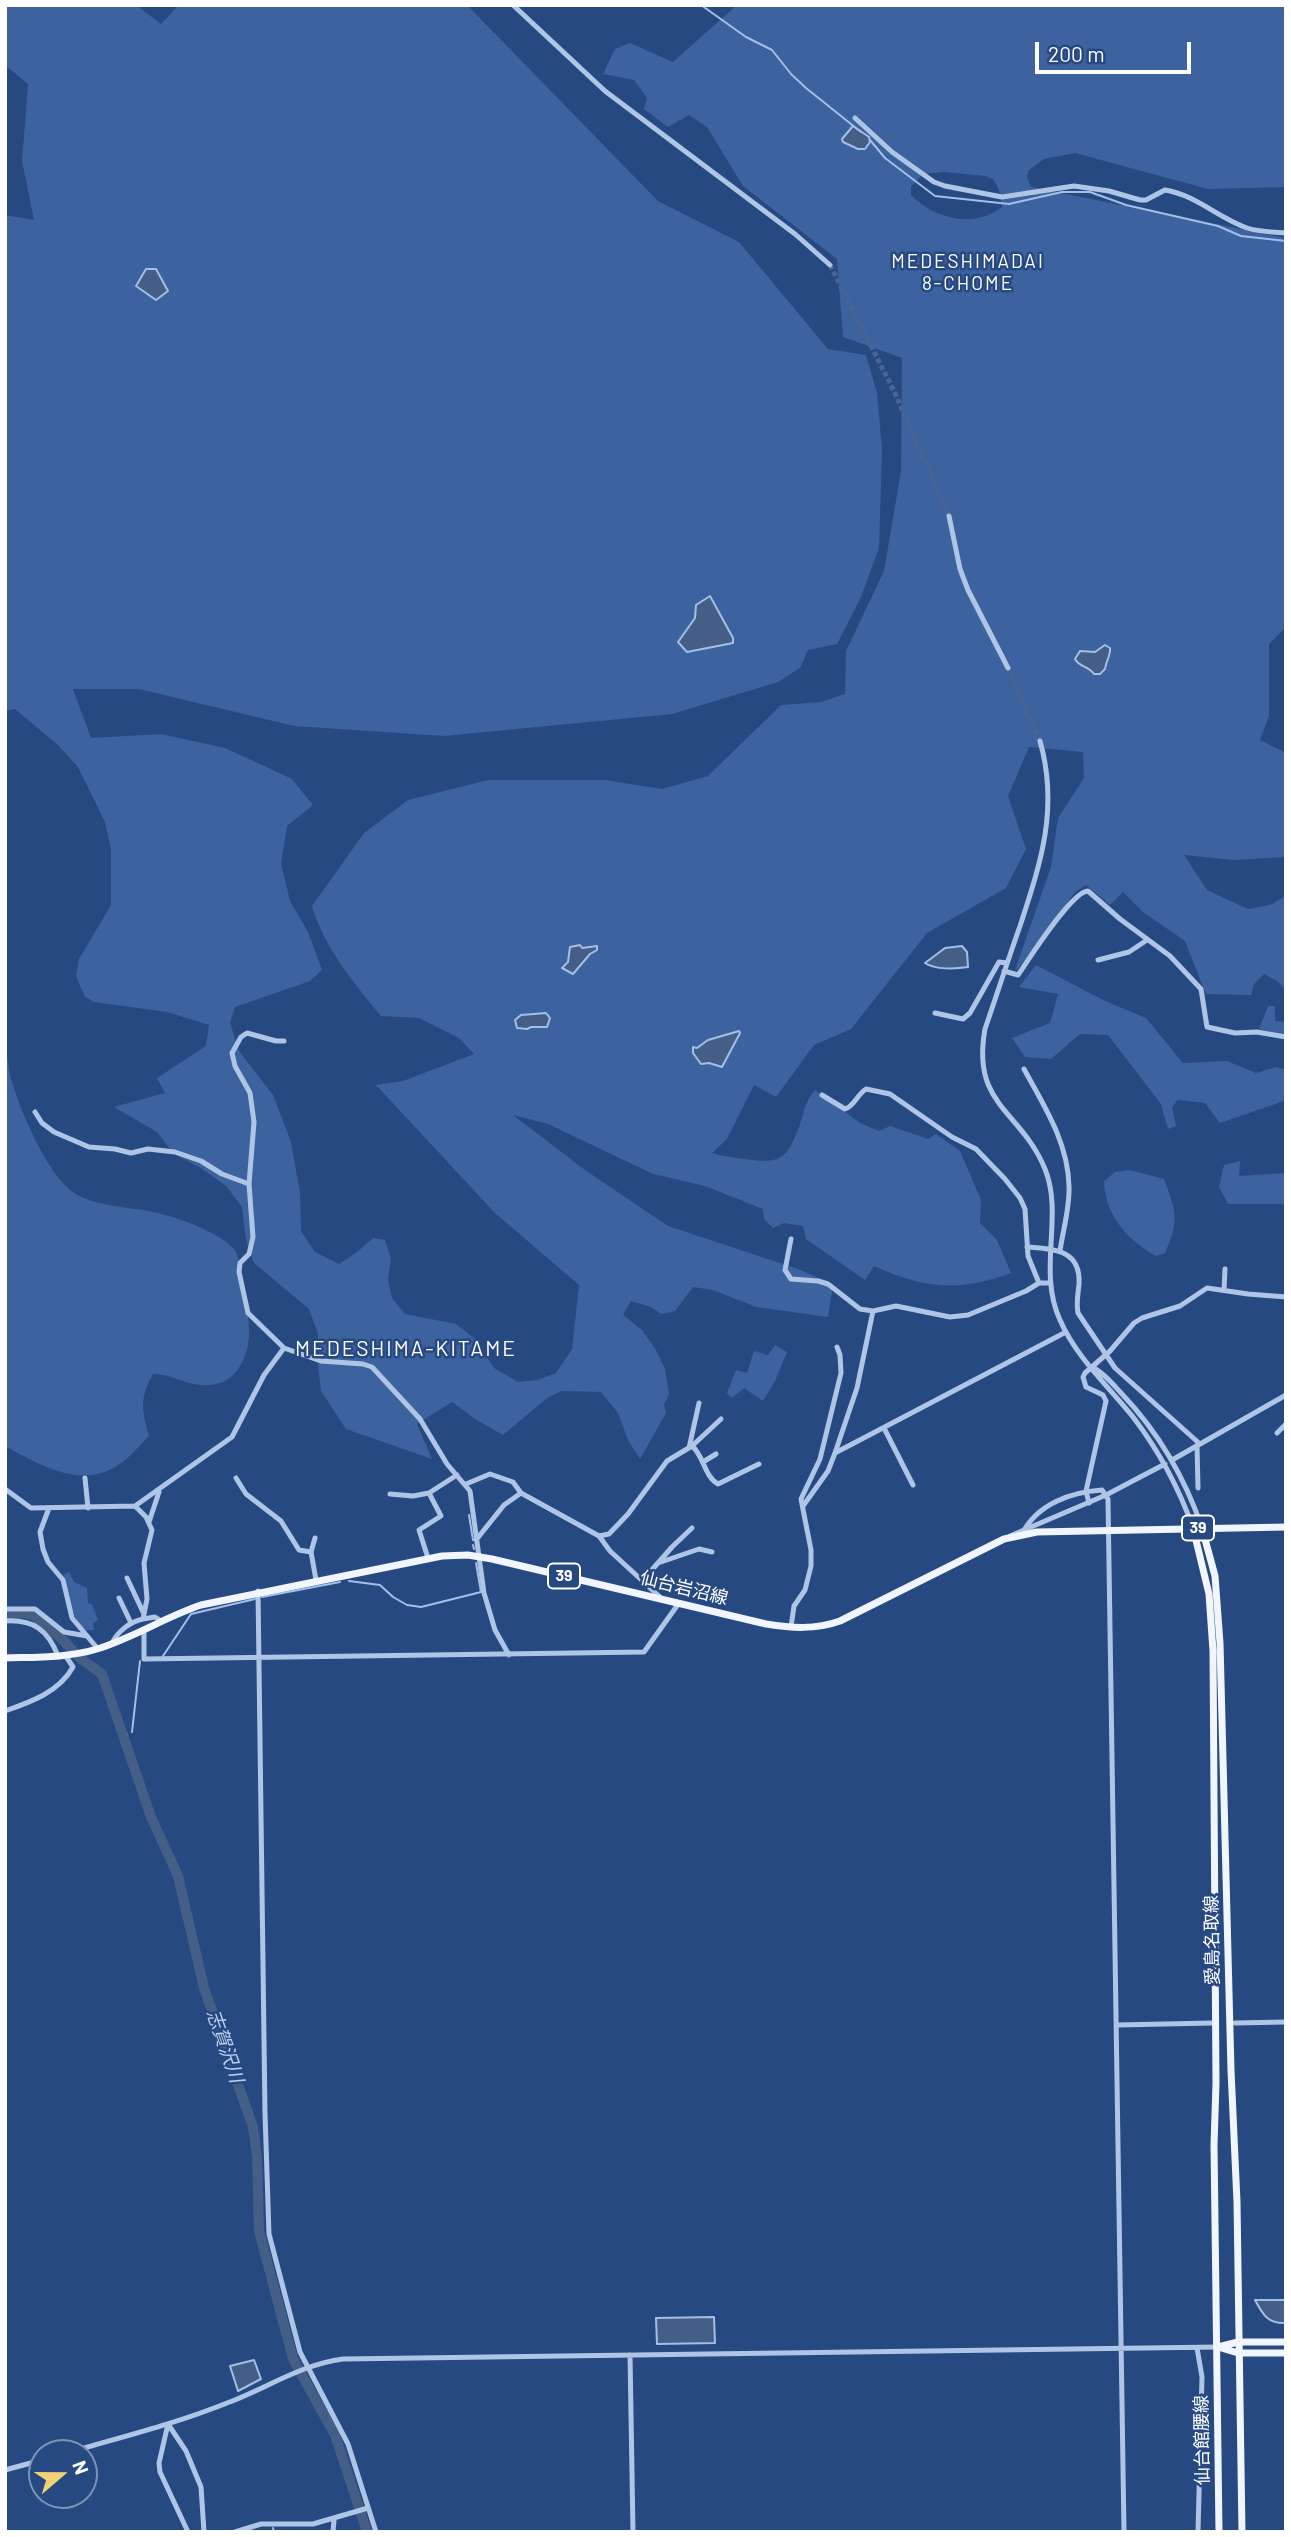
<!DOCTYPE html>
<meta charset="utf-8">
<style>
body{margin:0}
#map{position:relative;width:1291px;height:2537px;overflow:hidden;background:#274982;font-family:Barlow,sans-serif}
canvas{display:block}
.frame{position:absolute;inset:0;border:7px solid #fff;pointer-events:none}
.north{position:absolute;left:28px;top:2439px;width:70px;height:70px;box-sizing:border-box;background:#274982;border:2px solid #7d92b4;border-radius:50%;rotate:70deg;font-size:19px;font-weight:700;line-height:28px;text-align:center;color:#fff}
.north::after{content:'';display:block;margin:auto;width:24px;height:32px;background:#efd375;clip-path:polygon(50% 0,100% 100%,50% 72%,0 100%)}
.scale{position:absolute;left:1035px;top:42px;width:156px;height:32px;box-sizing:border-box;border:4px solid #fff;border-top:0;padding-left:9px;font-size:21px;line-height:24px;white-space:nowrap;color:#fff;-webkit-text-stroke:5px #274982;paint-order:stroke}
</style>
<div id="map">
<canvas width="1291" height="2537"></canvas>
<div class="frame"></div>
<div class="north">N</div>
<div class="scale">200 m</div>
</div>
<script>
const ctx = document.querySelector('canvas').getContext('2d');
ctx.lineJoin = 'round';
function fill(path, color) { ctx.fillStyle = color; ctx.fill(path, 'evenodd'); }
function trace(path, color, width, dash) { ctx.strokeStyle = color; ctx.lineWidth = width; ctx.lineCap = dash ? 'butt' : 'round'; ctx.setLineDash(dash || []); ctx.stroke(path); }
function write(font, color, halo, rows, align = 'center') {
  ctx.font = font + ' Barlow,"Noto Sans JP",sans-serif'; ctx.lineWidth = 5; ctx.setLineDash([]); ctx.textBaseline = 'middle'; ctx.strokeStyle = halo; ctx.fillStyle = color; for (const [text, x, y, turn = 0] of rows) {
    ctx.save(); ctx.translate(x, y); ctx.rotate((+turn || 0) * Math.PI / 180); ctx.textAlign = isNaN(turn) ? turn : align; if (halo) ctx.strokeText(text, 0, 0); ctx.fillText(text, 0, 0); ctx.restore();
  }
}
fill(new Path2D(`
 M5,5H136L161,24L179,5H467L658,201L739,242L828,349L866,355L877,393L882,449L879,548L861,597L837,644L808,650L800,668L778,682L672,714L444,736L294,726L139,689H73L91,738L161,734L225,748L292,779L313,805L287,826L281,864L290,901L308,932L322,970L310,981L235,1007L230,1023L239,1051L273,1095L291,1142L300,1193L301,1231L315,1252L339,1264L356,1253L373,1238L385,1240L391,1258L388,1280L392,1298L405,1314L456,1324L474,1338L494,1368L518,1382L537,1380L556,1373L572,1349L579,1285L495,1213L376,1085L403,1081L474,1054L459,1038L419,1018L381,1016C353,982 325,949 312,906L364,833L408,800L488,780H605L662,789L708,776L781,705L821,702L845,694L846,651L884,571L901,471L902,358L843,337L837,259L743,186L707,127L689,115L668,127L644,109L647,98L634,80L603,74L615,49L630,43L673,62L737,5H1286V187L1208,189L1075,153L1044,159L1029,170L1027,177L1031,187L1286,238V627L1269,644V716L1260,740L1286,753V857L1234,860L1184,855L1207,890L1248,909L1270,905L1286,896V990L1277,981L1264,974L1254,984L1251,995L1206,994L1185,941L1143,912L1123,892L1110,905L1086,885L1075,892L1017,970H1015L1051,867L1058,818L1084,778L1083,752L1029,747L1008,796L1026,849L1006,888L927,933L851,1029L814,1045L776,1097L754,1085L727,1139L712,1153C721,1156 733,1157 744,1159C781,1164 787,1160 800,1124C805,1110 805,1101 815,1090L860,1123L879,1131L890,1126L928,1139L936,1134L960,1151L981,1200L980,1223L997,1240L1011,1273C958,1292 925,1289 874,1266L865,1280L806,1239L803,1226L784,1223L773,1228L764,1219L763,1209L705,1186L653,1174L548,1124L513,1115L585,1170L668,1226L795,1268L833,1284L828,1317L756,1307L713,1290L693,1287L675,1311L661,1314L651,1307L631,1301L623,1315L642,1330L656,1350L665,1369L669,1394L664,1405L666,1413L640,1459L628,1440L618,1413L601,1392L562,1391L547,1398L503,1435L475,1419L452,1402L417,1424L432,1459L346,1429L321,1391L317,1355L318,1334L309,1309L254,1263L246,1240L242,1207L226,1186L201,1168L174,1154L157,1132L114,1107L165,1093L157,1078L206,1046L209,1025L167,1012L94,1002L85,997L76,976L79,959L111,905V849L105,822L78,767L58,745L15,709L5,711V215L34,220L22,161L28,84L6,66ZM944,172L985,176L993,179L999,190L1002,207C974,229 935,219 911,195V186L923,174Z
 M1036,965L1105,1001L1146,1018L1183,1063L1227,1061L1256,1073L1276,1067L1286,1070V1145L1284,1101L1220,1123L1205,1103L1178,1100L1172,1107L1176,1126L1168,1129L1161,1104L1108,1035L1080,1034L1051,1059L1025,1057L1012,1038L1050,1023L1058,994L1019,987Z
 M1268,1006H1275V1021L1286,1022V1035L1259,1029Z
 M5,1044C7,1054 8,1065 10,1075C19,1108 47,1176 76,1194C96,1206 126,1207 148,1211C172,1215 218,1231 234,1249C243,1259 250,1323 249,1337C246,1369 227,1391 194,1384C179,1381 169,1374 153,1374C139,1399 142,1410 149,1436C139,1446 129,1459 117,1466C79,1489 40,1465 5,1446Z
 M1240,1161L1239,1176L1286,1173V1206L1281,1204H1228L1219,1187L1224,1165Z
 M1130,1170L1164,1179C1176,1211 1180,1220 1165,1253L1156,1256C1127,1240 1105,1215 1104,1181L1115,1172Z
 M775,1345L787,1352L775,1381L763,1401L744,1388L732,1398L727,1393L736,1370L747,1373L754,1351L768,1355Z
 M69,1572L74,1582L87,1588L88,1603L92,1604L98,1620L93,1623L94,1630H84C68,1611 71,1597 62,1576Z`), '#3c629f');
const water = new Path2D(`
 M853,126L869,137L870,142L865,149H858L843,142L842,139Z
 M146,269H156L168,291L156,300L136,286Z
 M710,596L733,638V643L687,652L678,642L695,618L696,605Z
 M1105,645L1110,648C1111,655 1106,661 1105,669L1100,674H1094C1089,666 1079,667 1075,659L1080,651L1095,652Z
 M580,945L582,948L597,946V950L590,954L573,974L562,968L568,962L570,947Z
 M962,946L967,952L968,967C956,969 935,970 925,963L945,948Z
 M546,1013L550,1018L547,1027H531L527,1029L517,1028L515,1020L521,1015Z
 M739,1031L740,1033L722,1067L709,1063L701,1064L693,1053V1047L697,1048L708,1040Z
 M1255,2300H1286V2323C1268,2324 1263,2315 1255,2300Z
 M714,2317L715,2343L657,2344L656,2318Z
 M254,2360L261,2379L238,2391L230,2366Z`);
fill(water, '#455e86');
trace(water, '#a4bfe7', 2);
trace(new Path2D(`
 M701,5L746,37L772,50L791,74L806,88L861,132
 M870,140L885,158L935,196L1009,204L1062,192H1090L1126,205L1218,226L1241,236L1286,241
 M469,1515L473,1540
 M473,1545L474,1549
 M349,1581L380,1585L393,1597L407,1605L421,1607L481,1592L476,1563
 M262,1597L340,1582
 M163,1656L191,1614L255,1599
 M132,1732L140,1661
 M123,1735L127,1734
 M273,2528L274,2532`), '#a4bfe7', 2);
trace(new Path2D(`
 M5,1614L24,1613L33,1615L63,1640L80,1658L102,1674L151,1817L178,1876L204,1988L253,2127L257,2156L259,2231L293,2359L335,2435L367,2532`), '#455e86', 10);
trace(new Path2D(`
 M830,265L894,391L949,516
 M1008,668L1040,741`), '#476495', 5, [5, 2.5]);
trace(new Path2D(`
 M513,5L605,91L795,234L830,265
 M855,118L892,152L934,182L945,186L1002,197L1074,186L1109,191L1140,200H1146L1165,190C1196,195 1218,218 1247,228C1259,232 1273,232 1286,233
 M949,516L960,569L968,590L1008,668
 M1040,741C1059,808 1041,862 1020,926C1008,960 997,994 985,1029C971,1106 1021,1110 1045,1169C1064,1216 1037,1270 1060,1320C1076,1357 1108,1386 1133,1417C1159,1451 1179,1488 1193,1528
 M1098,960L1129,952L1147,940
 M1004,971L1018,975C1029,959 1071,892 1088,891L1120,919L1170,956L1201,989L1207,1027L1235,1033L1257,1032L1286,1037
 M935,1013L963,1019L970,1013L999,962L1007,963
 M284,1041H276L247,1033L241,1037L232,1053L235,1066L250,1093L254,1122L249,1184L253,1237L249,1254L240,1263L239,1272L248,1313L284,1348L321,1361L363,1364L372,1367L420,1419L447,1464L470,1491L484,1593L495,1630L509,1655
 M1024,1069C1044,1106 1068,1142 1069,1186C1070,1207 1063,1230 1060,1251
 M822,1095L845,1109C854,1106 857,1095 866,1089L890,1094L952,1137L976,1149L1005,1179L1020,1198L1025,1209L1028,1256L1039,1283
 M35,1112L42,1123L54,1132L89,1147L115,1149L131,1153L148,1149L175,1152L201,1161L222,1174L249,1184
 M791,1239L785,1270L791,1279L818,1281L828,1284L860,1309L873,1311L896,1306L950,1317L968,1315L1026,1291L1039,1283H1049
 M1027,1247C1053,1249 1081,1249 1079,1284C1078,1295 1076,1302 1078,1313L1115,1368L1200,1444
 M1224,1290L1225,1269
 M1094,1368C1105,1374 1113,1384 1122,1394C1158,1432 1185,1478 1202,1528
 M884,1428L913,1485
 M1277,1433L1286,1424
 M1197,1445L1198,1488
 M692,1446L721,1419
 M689,1448L699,1403
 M835,1453L1066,1332
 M1172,1460L1286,1395
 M703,1462L716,1454
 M85,1478L88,1508
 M236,1478L246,1494L281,1521L299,1550L311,1552
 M466,1484L490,1474L513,1482L521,1493
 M5,1489L31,1508L135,1506L232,1437L264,1375L284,1348
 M390,1494L413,1496L429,1493
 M1089,1503L1086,1491L1106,1401L1103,1395L1086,1387L1083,1377L1085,1373L1110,1351L1134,1323L1142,1318L1180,1306L1207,1288L1248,1294L1286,1297
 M803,1506L828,1471L835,1453L857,1388L873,1311
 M49,1508L40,1532L43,1549L48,1562L63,1580L72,1618L98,1649
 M149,1522L159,1492
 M1022,1534C1037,1504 1071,1492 1102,1490L1108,1499L1124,2532
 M599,1536L609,1534L628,1514L667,1461L692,1446C704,1456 704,1476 718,1484L759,1464
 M1010,1536L1106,1495L1165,1464
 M315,1538L311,1552L316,1580
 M476,1540L504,1505L521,1493L599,1536L610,1551L660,1597
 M428,1558L419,1530L441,1516L429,1493L457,1475
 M661,1562L699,1549L712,1552
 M127,1578L143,1612
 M643,1580L672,1547L692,1528
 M258,1591L265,2113L269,2234L300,2352L348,2444L376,2532
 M119,1598L131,1623
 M5,1609H35L64,1632L87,1636
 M143,1619L155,1617L161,1621
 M5,1621C33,1619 48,1630 58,1656
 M791,1627L794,1606L805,1590L811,1566V1550L801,1499L820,1459L841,1373L840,1355L837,1347
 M144,1630V1659L644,1652L679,1603
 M112,1643C118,1631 130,1622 143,1619L147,1599L144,1563L152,1530L146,1517L135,1506
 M5,1711C31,1702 59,1692 73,1667L65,1655
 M1235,2023L1286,2022
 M1117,2025L1212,2023
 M1197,2348L1202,2377L1198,2532
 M630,2355L633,2532
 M168,2424L186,2451L201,2487L204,2532
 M168,2424L159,2463L160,2472L188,2532
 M67,2453C121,2437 175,2424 227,2403C265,2389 302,2364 343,2359L1218,2347
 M5,2470L42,2460
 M235,2532L261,2524H313L368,2508
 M333,2532L334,2520`), '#afc5e6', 5);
trace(new Path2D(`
 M1193,1528L1209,1594L1213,1651L1216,2083L1214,2145L1219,2532
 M1202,1528L1215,1576L1220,1643L1231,2070L1237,2202L1242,2532
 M5,1658C35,1657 68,1658 97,1649C133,1638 165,1617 201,1605L442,1556L468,1555L492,1559L766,1624C791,1628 815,1630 840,1621L1004,1539L1037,1532L1286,1527
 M1218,2347L1238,2353H1286
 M1218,2347L1238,2342H1286`), '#f1f5fd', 7);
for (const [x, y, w] of [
 [1198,1528,32],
 [564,1576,32]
]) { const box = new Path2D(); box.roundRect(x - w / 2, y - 12.5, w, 25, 5); ctx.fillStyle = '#274982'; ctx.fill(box); trace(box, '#fff', 2); }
write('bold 16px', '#fff', null, [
 ["39",1198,1528],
 ["39",564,1576]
]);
write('18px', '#fff', '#274982', [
 ["仙台岩沼線",684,1588,14],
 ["愛島名取線",1212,1940,-91],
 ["仙台館腰線",1202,2440,-91]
]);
ctx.letterSpacing = '2px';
write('19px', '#fff', '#274982', [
 ["MEDESHIMADAI",968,262],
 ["8-CHOME",968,284]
]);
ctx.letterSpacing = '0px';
write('italic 19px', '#bbcfee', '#274982', [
 ["志賀沢川",225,2046,71]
]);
ctx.letterSpacing = '2px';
write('21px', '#fff', '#274982', [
 ["MEDESHIMA-KITAME",406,1349]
]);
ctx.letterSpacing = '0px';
</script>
